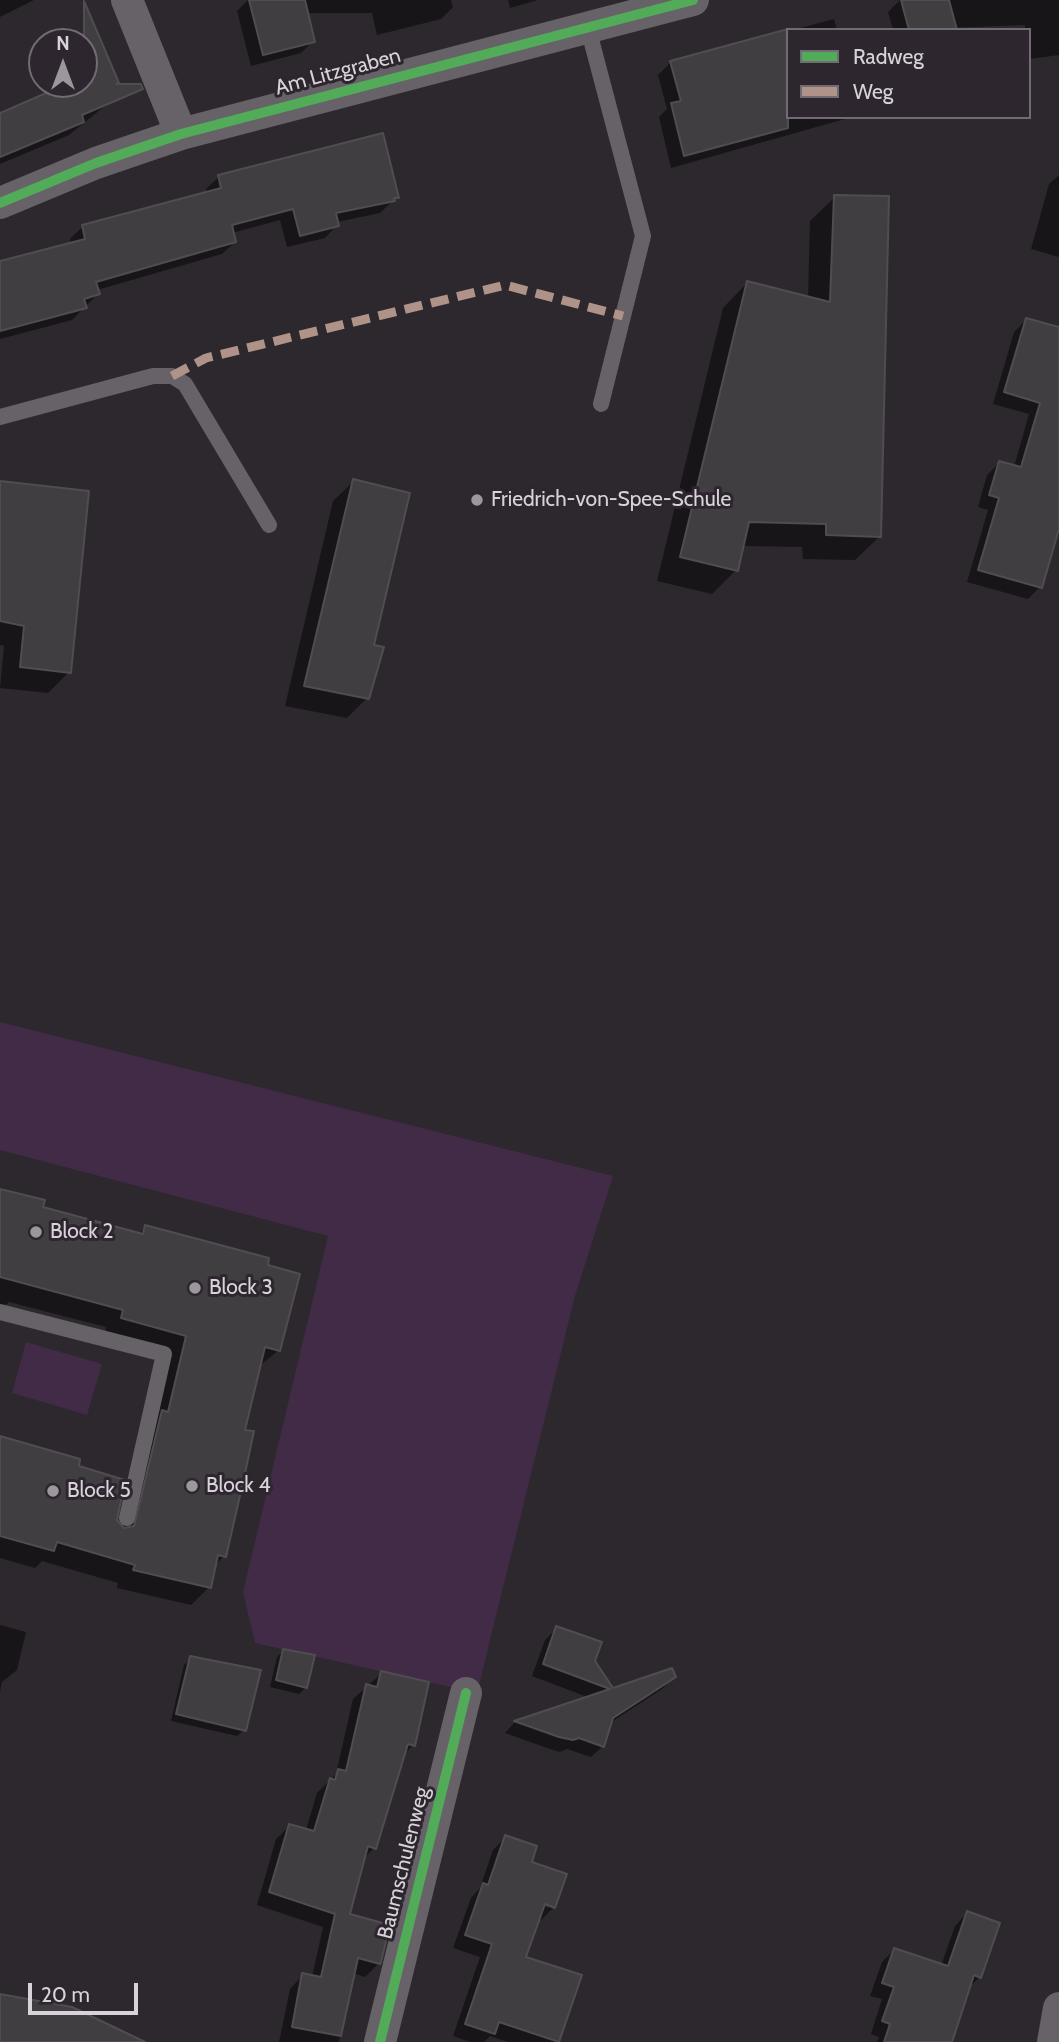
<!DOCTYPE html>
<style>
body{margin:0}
#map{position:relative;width:1059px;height:2042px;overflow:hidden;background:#2c282d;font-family:Cabin,sans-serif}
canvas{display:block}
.legend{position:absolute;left:786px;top:28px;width:245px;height:91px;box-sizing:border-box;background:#2d262f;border:2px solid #716b73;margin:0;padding:9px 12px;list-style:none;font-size:21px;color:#d8d3d9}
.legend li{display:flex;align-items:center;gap:14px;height:35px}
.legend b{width:35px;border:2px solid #716b73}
.north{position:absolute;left:28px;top:28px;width:70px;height:70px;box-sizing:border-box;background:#2d262f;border:2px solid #716b73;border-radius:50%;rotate:0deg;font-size:19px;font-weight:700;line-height:28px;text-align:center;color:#d8d3d9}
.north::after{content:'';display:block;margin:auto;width:24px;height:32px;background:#9c979d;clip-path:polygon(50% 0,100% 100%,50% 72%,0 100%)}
.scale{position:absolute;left:28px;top:1983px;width:110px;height:32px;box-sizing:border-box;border:4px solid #d8d3d9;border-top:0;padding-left:9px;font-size:21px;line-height:24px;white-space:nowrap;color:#d8d3d9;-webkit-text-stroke:5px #2d262f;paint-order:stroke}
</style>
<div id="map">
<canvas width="1059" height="2042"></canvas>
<ul class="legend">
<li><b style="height:9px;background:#51ab58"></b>Radweg</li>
<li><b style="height:9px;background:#af9288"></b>Weg</li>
</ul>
<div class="north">N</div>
<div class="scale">20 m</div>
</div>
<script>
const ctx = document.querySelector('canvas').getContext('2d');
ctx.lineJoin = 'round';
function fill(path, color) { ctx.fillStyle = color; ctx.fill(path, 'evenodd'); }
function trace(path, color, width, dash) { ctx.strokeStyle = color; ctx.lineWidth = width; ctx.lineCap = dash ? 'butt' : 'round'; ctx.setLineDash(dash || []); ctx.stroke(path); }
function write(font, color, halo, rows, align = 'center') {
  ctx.font = font + ' Cabin,sans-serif'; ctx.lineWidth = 6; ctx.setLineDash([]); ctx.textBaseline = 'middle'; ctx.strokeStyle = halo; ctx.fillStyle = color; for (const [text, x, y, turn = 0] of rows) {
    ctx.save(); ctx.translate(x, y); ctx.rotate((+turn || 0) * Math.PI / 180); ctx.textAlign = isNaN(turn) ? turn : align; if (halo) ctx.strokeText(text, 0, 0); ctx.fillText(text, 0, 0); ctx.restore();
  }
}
fill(new Path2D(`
 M0,1022L613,1176L575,1296L477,1693L255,1643L243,1592L328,1236L0,1150Z
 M26,1342L102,1364L87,1415L12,1393Z`), '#412b47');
fill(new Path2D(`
 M0,0H34L0,17Z
 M248,0H451L453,7L441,19L377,35L372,13H306L313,41L301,53L251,66L237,11Z
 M508,0H538L510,8Z
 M900,0H1059V55L1029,59V30H1025V25L893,30L888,12Z
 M834,19L837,30H793Z
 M84,53L111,101L69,135L0,164V126L59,89L56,84H84Z
 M671,62L788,117H852L671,168L659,117L667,109L658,75Z
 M1059,175V257L1031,249L1049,184Z
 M219,177L397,197L380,213L337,222V225L325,238L287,247L280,220L232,233L235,242L222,254L97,290L98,294L72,320L0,339V263L71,244L70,239L83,226L207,194L206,189Z
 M835,197L880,536L855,560L803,559L802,547L742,546L736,570L712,594L657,581L723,308L747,283L808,298L810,221Z
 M1026,320L1059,329V522L1040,587L1028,599L967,582L988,510L978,507L987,475L999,463L1014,467L1029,414L993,404L1014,332Z
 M354,481L367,698L347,718L285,706L333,501Z
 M0,482L69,672L48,693L0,688L4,646L0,645Z
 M0,1190L41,1209L139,1234L146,1227L279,1350L258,1367L243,1431L224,1556L214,1566L209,1587L191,1605L117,1588L118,1583L42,1561L35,1568L0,1558V1438L77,1467L122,1529L145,1430L170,1354L104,1336L106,1327L9,1302L0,1310Z
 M0,1625L26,1632L17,1670L2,1682L0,1692Z
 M557,1628L593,1661L613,1690L674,1677L662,1689L610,1723L603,1746L591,1757L567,1749L560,1752L547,1748L505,1733L515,1722L590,1698L532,1676L545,1640Z
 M283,1651L306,1687L299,1694L270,1687L277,1657Z
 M191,1658L244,1730L237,1736L171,1721L184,1665Z
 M382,1673L413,1745L403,1755L374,1848L363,1859L348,1915L379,1963L365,1977L353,1973L339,2042H279L290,1989L303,1975L312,1977L323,1927L257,1905L276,1839L290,1826L306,1830L317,1793L336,1774L353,1699Z
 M506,1837L554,1907L541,1920L538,1919L524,1958L579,1976L557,2042H508L490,2036L484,2042H470L453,2036L480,1957L453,1948L471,1898L480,1888L493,1850ZM536,1903L549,1904V1908Z
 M967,1913L980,1977L968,1988L952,2042H877L879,2037L871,2034L882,1999L870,1996L882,1962L894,1950L941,1966L955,1926Z`), '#0007');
const building = new Path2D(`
 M249,0H305L315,42L263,55Z
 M901,0H949L957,30H909Z
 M84,1L119,83L116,84H141L143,89L82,115L84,122L0,157V113L67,84H84Z
 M788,29V128L684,156L671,103L681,101L670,61Z
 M383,133L399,198H394L395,201L336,213L339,226L300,236L293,209L232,225L236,242L96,282L100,294L84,299L87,308L0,331V261L85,239L82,225L221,188L218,175Z
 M834,195L889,196L881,537L826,535V524L749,522L738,571L680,557L747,281L830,302Z
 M1026,318L1059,327V529L1042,588L978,570L999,498L989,495L999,461L1021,467L1040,403L1004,392Z
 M353,479L410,493L374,645L384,647L369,699L304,686Z
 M0,481L89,491L71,673L20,667L24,626L0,621Z
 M0,1189L45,1200L43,1207L143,1234L145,1225L269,1258L268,1265L300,1274L280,1351L265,1347L245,1430L254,1431L244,1478L226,1557L218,1555L211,1588L133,1570L135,1565L57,1542L54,1551L0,1536V1436L80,1459L79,1466L125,1480L117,1520L124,1528L134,1526L162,1410L168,1412L186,1336L121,1318L123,1310L0,1277Z
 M556,1626L602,1642L595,1661L613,1688L672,1668L676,1677L613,1718L604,1747L579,1738L573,1740L559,1737L514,1721L610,1689L543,1664Z
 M283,1649L315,1655L307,1688L276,1680Z
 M190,1656L261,1670L246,1731L176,1714Z
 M381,1671L429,1682L415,1746L408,1744L376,1849L368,1846L350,1914L390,1925L381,1962L380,1964L358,1958L341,2036L292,2027L302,1973L321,1977L335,1914L269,1892L289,1824L314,1831L330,1778L335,1780L338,1769L346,1771L366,1684L377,1687Z
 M505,1835L537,1846L532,1862L567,1874L555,1908L545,1904L526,1957L582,1975L559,2042L499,2022L495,2034L465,2024L492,1944L465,1935L483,1883L488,1885Z
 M967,1911L1000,1923L981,1978L974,1975L952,2042H884L890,2024L882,2021L894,1987L882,1983L894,1948L948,1966Z
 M0,1994L72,2007L145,2042H0Z`);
fill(building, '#413e42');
trace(building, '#504d51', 2);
trace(new Path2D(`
 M588,28L643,236L601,404
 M0,417L153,376H172L185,384L269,525
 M0,1312L164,1354L127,1518`), '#676168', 16);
trace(new Path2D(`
 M127,0L181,134
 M0,203L96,163L181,134L693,0
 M380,2042L466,1693
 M1053,2042L1059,2008`), '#676168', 32);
trace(new Path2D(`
 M172,376L206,358L505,285L623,316`), '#af9288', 9, [18, 9]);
trace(new Path2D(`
 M0,203L96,163L181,134L693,0
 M380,2042L466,1693`), '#51ab58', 10);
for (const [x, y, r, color] of [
 [477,500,7,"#9c979d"],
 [36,1232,7,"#9c979d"],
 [195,1288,7,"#9c979d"],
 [192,1486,7,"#9c979d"],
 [53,1491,7,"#9c979d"]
]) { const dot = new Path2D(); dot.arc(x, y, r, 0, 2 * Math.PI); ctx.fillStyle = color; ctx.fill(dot); trace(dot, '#2d262f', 2.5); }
write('21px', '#d8d3d9', '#2d262f', [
 ["Am Litzgraben",338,72,-15],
 ["Baumschulenweg",404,1863,-76]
]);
write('21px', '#d8d3d9', '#2d262f', [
 ["Friedrich-von-Spee-Schule",491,500],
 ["Block 2",50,1232],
 ["Block 3",209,1288],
 ["Block 4",206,1486],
 ["Block 5",67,1491]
], 'left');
</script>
